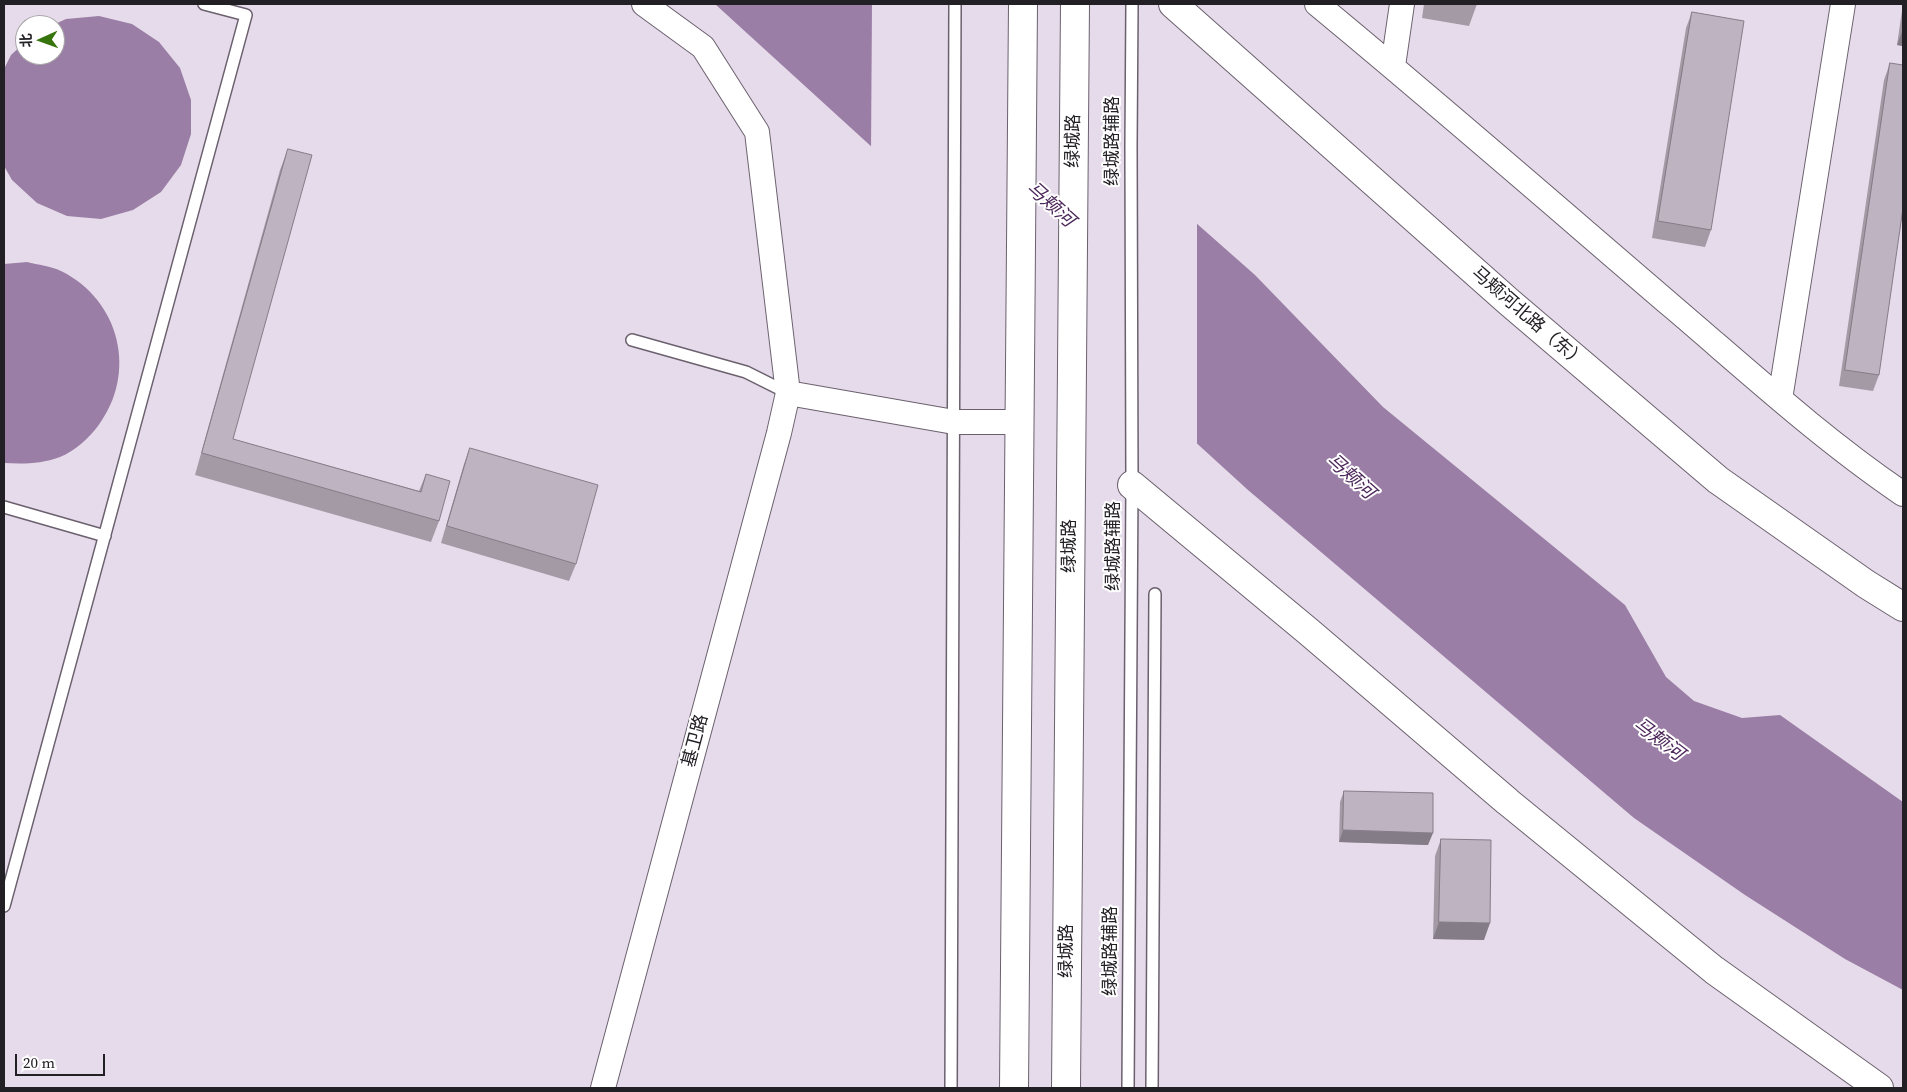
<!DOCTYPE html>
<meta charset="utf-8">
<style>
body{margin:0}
#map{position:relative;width:1907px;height:1092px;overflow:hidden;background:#e6dbea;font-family:"Source Serif 4","Noto Sans SC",serif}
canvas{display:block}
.frame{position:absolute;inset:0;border:5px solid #232025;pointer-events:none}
.north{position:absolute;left:15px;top:15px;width:50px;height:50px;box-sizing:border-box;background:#fff;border:1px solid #a7a6a8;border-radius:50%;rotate:268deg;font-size:14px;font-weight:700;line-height:20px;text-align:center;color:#232025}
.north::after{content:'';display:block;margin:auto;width:18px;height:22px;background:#37740b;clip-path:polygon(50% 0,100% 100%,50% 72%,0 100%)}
.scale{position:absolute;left:15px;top:1054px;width:90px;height:22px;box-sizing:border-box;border:2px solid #232025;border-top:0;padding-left:6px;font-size:15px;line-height:18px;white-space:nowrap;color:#232025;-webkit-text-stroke:4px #fff;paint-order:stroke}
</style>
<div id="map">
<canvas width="1907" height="1092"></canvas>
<div class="frame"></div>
<div class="north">北</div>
<div class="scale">20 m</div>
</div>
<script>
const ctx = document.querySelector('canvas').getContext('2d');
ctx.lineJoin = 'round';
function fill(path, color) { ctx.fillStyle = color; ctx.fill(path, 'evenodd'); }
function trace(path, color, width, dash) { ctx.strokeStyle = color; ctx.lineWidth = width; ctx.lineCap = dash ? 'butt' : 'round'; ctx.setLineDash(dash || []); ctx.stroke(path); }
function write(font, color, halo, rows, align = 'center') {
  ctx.font = font + ' "Source Serif 4","Noto Sans SC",serif'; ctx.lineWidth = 4; ctx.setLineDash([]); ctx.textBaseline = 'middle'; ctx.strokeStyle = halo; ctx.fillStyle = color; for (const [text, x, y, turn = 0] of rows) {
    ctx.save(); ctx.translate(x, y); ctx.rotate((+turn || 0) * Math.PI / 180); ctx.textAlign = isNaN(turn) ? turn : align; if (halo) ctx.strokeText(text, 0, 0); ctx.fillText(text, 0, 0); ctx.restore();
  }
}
fill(new Path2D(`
 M715,4H948L1255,275L1383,407L1625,605L1666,677L1694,701L1742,718L1780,715L1903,802V990L1845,959L1745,895L1634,818L1248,490Z
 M99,16L132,24L159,42L180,68L191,100V134L181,165L161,192L133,210L101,219L67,216L37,203L12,180L4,166V69L11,55L25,42V55H55V25H53L66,19Z
 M27,262C38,265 51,266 61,271C120,300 138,373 98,426C89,438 75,451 60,457C41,464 23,464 4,463V264Z`), '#9a7ea5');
fill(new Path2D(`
 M872,4H952L1197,220V447L871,150Z`), '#e6dbea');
const service = new Path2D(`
 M632,340L746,372L788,393
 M4,507L105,536
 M4,906L246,15L204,4
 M951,1088L955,4
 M1128,1088L1132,485L1131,146L1132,4
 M1152,1088L1155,594`);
const minor = new Path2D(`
 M1317,4C1437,103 1555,206 1674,308C1749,372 1822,439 1903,494
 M1393,66L1402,4
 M788,393L954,422H1019
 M1780,399L1843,4
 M603,1088L779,433L788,393L757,132L703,47L644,4`);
const tertiary = new Path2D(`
 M1173,4L1509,302L1718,480L1866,584L1903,607
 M1132,485L1309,632L1508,802L1714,970L1879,1088`);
const primary = new Path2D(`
 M1014,1088L1023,4
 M1066,1088L1075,4`);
trace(service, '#6b616e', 14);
trace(minor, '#6b616e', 26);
trace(tertiary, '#6b616e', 30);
trace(primary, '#6b616e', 30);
trace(service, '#fff', 11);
trace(minor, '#fff', 24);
trace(tertiary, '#fff', 28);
trace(primary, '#fff', 28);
fill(new Path2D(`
 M1424,4H1477L1469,26L1422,18Z
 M1903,4V46L1897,45Z
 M1692,12L1711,230L1705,247L1652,238L1686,28Z
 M1890,63L1879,375L1873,391L1839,386L1884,80Z
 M288,149L233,439L419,491L426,474L439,521L431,542L195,475L280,170Z
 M470,448L576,564L569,581L441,543L464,464Z
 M1344,791L1428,845L1339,842L1340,802Z
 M1441,839L1484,940L1433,939L1435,856Z`), '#a39aa6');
fill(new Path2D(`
 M1903,29V46L1897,45Z
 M1343,830L1433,833L1428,845L1339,842Z
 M1439,922L1490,923L1484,940L1433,939Z`), '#847d87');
const building = new Path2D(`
 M1692,12L1744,21L1711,230L1658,221Z
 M1890,63L1903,65V208L1879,375L1845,370Z
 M288,149L312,155L233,439L421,492L426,474L450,481L439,521L202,453Z
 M470,448L598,485L576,564L447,526Z
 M1344,791L1433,793V833L1343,830Z
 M1441,839L1491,840L1490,923L1439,922Z`);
fill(building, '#bdb3c1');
trace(building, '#847d87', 1);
write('18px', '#232025', '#fff', [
 ["绿城路",1074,141,-89],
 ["绿城路辅路",1113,141,-90],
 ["马颊河北路（东）",1528,318,41],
 ["绿城路",1070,546,-90],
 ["绿城路辅路",1114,546,-90],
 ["基卫路",696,741,-75],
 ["绿城路",1067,951,-90],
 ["绿城路辅路",1111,951,-90]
]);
write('italic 19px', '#4d285b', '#fff', [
 ["马颊河",1050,205,42],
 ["马颊河",1350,477,42],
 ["马颊河",1658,740,37]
]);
</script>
